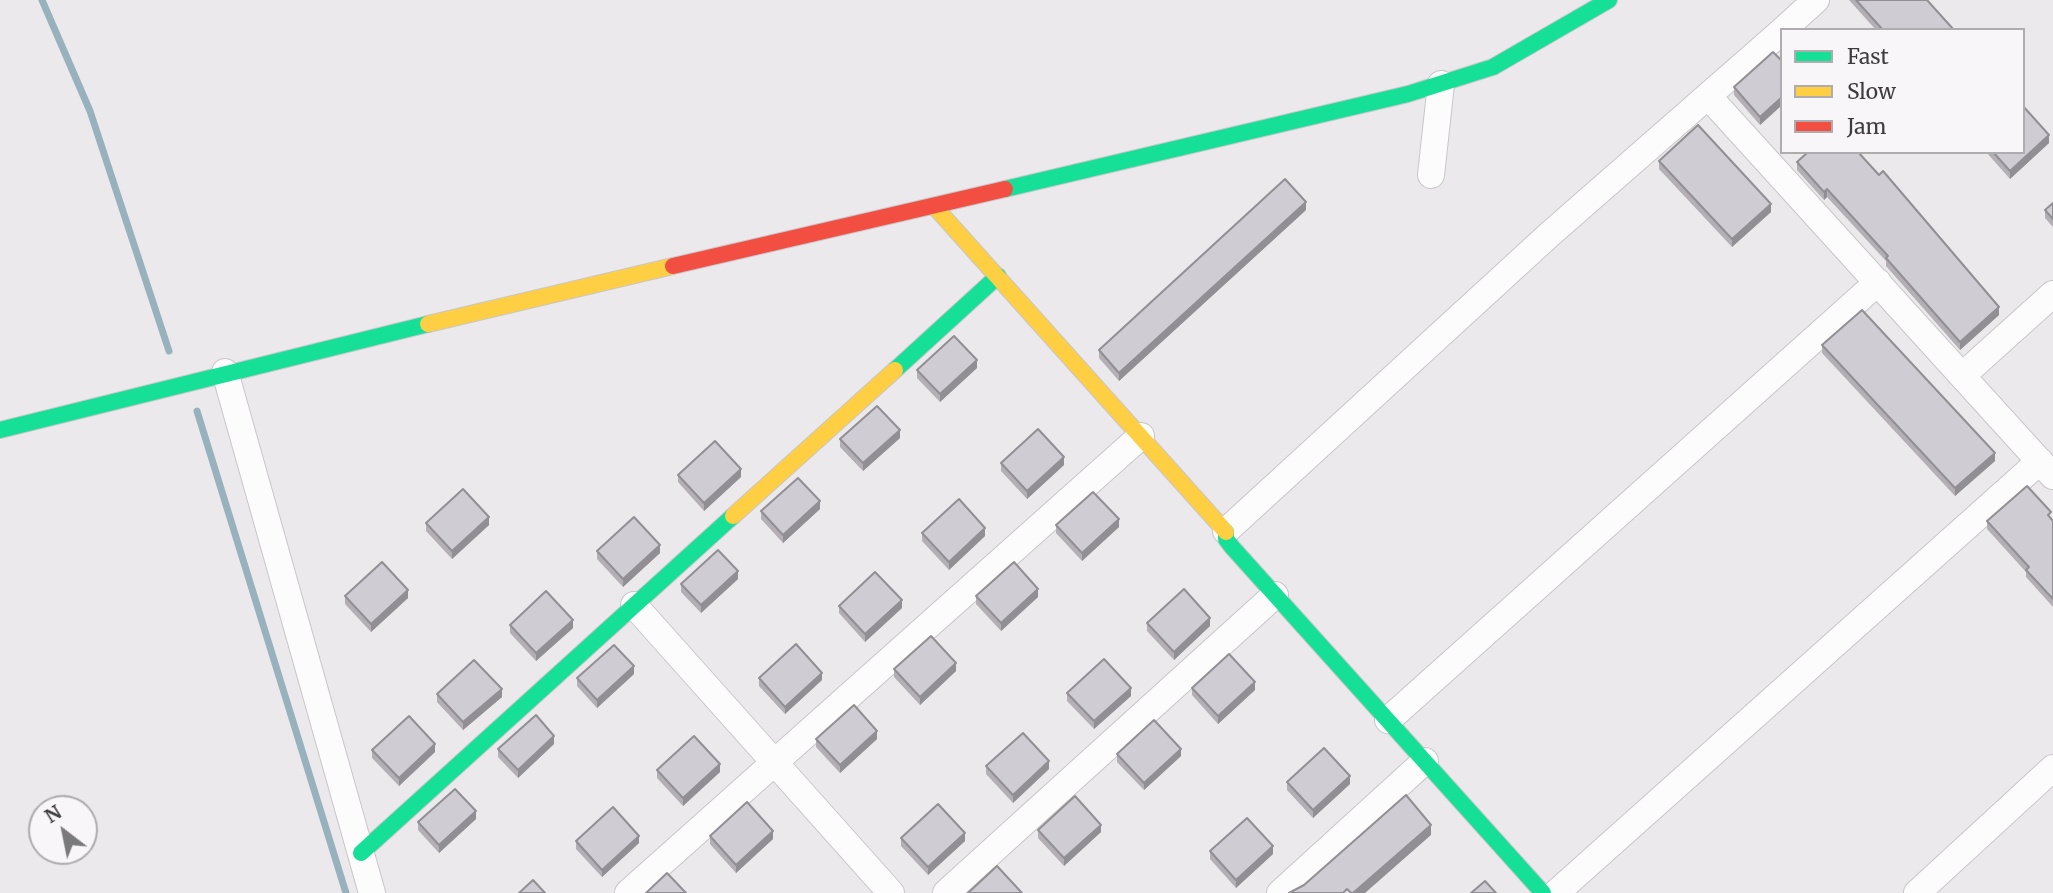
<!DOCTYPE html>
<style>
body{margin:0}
#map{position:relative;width:2053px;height:893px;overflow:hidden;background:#ebe9ec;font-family:Merriweather,serif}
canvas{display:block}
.legend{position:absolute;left:1780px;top:28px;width:245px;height:126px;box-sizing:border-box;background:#f9f6fa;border:2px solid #aeacaf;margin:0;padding:9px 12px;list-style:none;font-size:21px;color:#3d3c3e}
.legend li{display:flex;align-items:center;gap:14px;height:35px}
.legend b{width:35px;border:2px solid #aeacaf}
.north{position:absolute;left:28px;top:795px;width:70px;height:70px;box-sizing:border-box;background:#f9f6fa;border:2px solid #aeacaf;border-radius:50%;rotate:328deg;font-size:19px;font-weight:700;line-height:28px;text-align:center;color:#3d3c3e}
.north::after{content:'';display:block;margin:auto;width:24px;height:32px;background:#7a797b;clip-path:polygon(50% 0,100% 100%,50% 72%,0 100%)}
</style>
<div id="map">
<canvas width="2053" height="893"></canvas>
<ul class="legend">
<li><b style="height:9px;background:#16e098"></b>Fast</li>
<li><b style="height:9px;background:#ffcf43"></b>Slow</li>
<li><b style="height:9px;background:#f24e42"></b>Jam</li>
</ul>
<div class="north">N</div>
</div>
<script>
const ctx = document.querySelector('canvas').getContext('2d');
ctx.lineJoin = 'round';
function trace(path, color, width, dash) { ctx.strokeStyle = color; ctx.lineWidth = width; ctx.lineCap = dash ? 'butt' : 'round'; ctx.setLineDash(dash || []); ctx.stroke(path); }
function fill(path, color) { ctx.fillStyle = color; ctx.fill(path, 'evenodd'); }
trace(new Path2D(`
 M42,0L90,111L169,351
 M197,411L346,893`), '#98b2bd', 7);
const street = new Path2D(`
 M1783,30L1816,0
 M1708,96L2053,476
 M1431,175L1441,84
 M225,372L372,893
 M1963,375L2053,294
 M1226,531L1550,234L1782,31
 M634,605L891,893
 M1388,720L1878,282
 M628,893L1141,436
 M946,893L1275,595
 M1280,893L1425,761
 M1556,893L2040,461
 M1917,893L2053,768`);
const fast = new Path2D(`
 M1005,189L1408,94L1493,67L1609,0
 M895,370L998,276
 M0,430L428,324
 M1226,532V539L1232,547L1543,893
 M361,853L733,516`);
const slow = new Path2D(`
 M934,206L1226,532
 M428,324L673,266
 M733,516L895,370`);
const jam = new Path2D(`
 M673,266L1005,189`);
trace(street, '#c8c6c9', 28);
trace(fast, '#c8c6c9', 18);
trace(slow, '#c8c6c9', 18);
trace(jam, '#c8c6c9', 18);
trace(street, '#fcfcfc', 26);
trace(fast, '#16e098', 16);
trace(slow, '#ffcf43', 16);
trace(jam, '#f24e42', 16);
fill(new Path2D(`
 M1849,0H1927L1954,30H1876Z
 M1782,61V105L1760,125L1734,95V87Z
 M2049,143L2010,179L1986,152H2023Z
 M1659,161L1771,212L1732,247L1659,169Z
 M1797,162L1999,315L1960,350L1886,266V261L1827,197L1824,200L1797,170Z
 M2053,203V227L2045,218V210Z
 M1306,210L1119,381L1099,358V350Z
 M1822,345L1995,461L1955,496L1822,353Z
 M977,368L940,402L917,378V370Z
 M900,438L863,471L840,447V439Z
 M1001,463L1064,465L1027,499L1001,471Z
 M678,475L741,477L704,511L678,482Z
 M820,509L783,543L761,519V511Z
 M2051,518L2053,521V607L2026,577V572L1987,529V521Z
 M426,523L489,525L452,559L426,531Z
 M1056,525L1119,527L1082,561L1056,533Z
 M922,533L985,536L949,570L922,541Z
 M597,551L660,553L623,587L597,559Z
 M738,579L701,613L681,592V584Z
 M345,596L408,598L371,632L345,604Z
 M976,596L1038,597L1001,631L976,604Z
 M839,606L902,608L865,642L839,613Z
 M1147,623L1210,626L1174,660L1147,631Z
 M510,625L573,628L536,661L510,633Z
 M894,669L956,671L920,705L894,677Z
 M634,674L597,708L577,686V678Z
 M759,678L822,680L785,714L759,686Z
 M1192,688L1255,690L1218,724L1192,695Z
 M1067,693L1131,696L1094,729L1067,701Z
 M437,694L502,697L463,730L437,702Z
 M816,739H877L840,773L816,747Z
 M554,744L518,778L498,757V749Z
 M372,750L435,752L399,786L372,758Z
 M1117,754L1181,756L1144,790L1117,762Z
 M986,766L1049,769L1013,803L986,774Z
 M657,770L720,772L683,806L657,778Z
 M1287,782L1350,784L1313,818L1287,790Z
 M476,819L439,853L418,830V822Z
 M1038,830L1101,832L1064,866L1038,838Z
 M710,836L773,839L736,873L710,844Z
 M901,838L965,841L928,875L901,846Z
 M576,841L639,843L602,877L576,849Z
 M1210,851L1273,854L1236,888L1210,859Z`), '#b3afb5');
fill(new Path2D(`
 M1782,97V105L1760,125V117Z
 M2049,135V143L2010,179V171Z
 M1827,189V197L1824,200V192Z
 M1306,202V210L1119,381V373Z
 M1771,204V212L1732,247V239Z
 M1999,307V315L1960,350V342Z
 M977,360V368L940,402V394Z
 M900,430V438L863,471V463Z
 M1995,453V461L1955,496V488Z
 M1064,457V465L1027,499V491Z
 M741,469V477L704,511V503Z
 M820,501V509L783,543V535Z
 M489,517V525L452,559V551Z
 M1119,519V527L1082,561V553Z
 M985,528V536L949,570V562Z
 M660,545V553L623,587V579Z
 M738,571V579L701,613V605Z
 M1038,589V597L1001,631V623Z
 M408,590V598L371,632V624Z
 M902,600V608L865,642V634Z
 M1210,618V626L1174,660V652Z
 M573,620V628L536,661V653Z
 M956,663V671L920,705V697Z
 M634,666V674L597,708V700Z
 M822,673V680L785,714V707Z
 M1255,682V690L1218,724V716Z
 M1131,688V696L1094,729V721Z
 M502,689V697L463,730V722Z
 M877,731V739L840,773V765Z
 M554,736V744L518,778V770Z
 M435,744V752L399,786V778Z
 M1181,749V756L1144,790V783Z
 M1049,761V769L1013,803V795Z
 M720,764V772L683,806V798Z
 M1350,776V784L1313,818V810Z
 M476,811V819L439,853V845Z
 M1101,825V832L1064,866V858Z
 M1431,825V835L1365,893H1353Z
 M773,831V839L736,873V865Z
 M965,833V841L928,875V867Z
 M639,836V843L602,877V870Z
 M1273,846V854L1236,888V880Z`), '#928f94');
const building = new Path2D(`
 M1856,0H1927L1954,30H1883Z
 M1773,52L1782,61V97L1760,117L1734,87Z
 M2023,106L2049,135L2010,171L1993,152H2023Z
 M1698,125L1771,204L1732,239L1659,161Z
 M1808,152H1858L1879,175L1883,171L1999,307L1960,342L1886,258L1888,256L1827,189L1824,192L1797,162Z
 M1285,179L1306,202L1119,373L1099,350Z
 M2053,203V219L2045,210Z
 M1862,310L1995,453L1955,488L1822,345Z
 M954,336L977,360L940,394L917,370Z
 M877,406L900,430L863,463L840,439Z
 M1038,429L1064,457L1027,491L1001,463Z
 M715,441L741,469L704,503L678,475Z
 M798,478L820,501L783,535L761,511Z
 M2027,486L2051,512L2048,515L2053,521V599L2026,570L2029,567L1987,521Z
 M463,489L489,517L452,551L426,523Z
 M1093,492L1119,519L1082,553L1056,525Z
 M959,499L985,528L949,562L922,533Z
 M634,517L660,545L623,579L597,551Z
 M718,550L738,571L701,605L681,584Z
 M382,562L408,590L371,624L345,596Z
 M1014,562L1038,589L1001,623L976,596Z
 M875,572L902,600L865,634L839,606Z
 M1184,589L1210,618L1174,652L1147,623Z
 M546,591L573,620L536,653L510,625Z
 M931,636L956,663L920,697L894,669Z
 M796,644L822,673L785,707L759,678Z
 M614,645L634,666L597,700L577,678Z
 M1229,654L1255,682L1218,716L1192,688Z
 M1104,659L1131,688L1094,721L1067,693Z
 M474,660L502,689L463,722L437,694Z
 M854,705L877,731L840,765L816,739Z
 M536,715L554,736L518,770L498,749Z
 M409,716L435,744L399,778L372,750Z
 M1154,720L1181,749L1144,783L1117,754Z
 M1023,733L1049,761L1013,795L986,766Z
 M694,736L720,764L683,798L657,770Z
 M1324,748L1350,776L1313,810L1287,782Z
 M455,789L476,811L439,845L418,822Z
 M1406,795L1431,825L1353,893H1351L1347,889L1343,893H1289L1304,885Z
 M1075,796L1101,825L1064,858L1038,830Z
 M747,802L773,831L736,865L710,836Z
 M938,804L965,833L928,867L901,838Z
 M613,807L639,836L602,870L576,841Z
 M1247,818L1273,846L1236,880L1210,851Z
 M997,866L1022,893H968Z
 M667,873L686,893H646Z
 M533,880L545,893H519Z
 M1485,881L1496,893H1471Z`);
fill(building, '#d0ccd3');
trace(building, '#928f94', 2);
</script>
